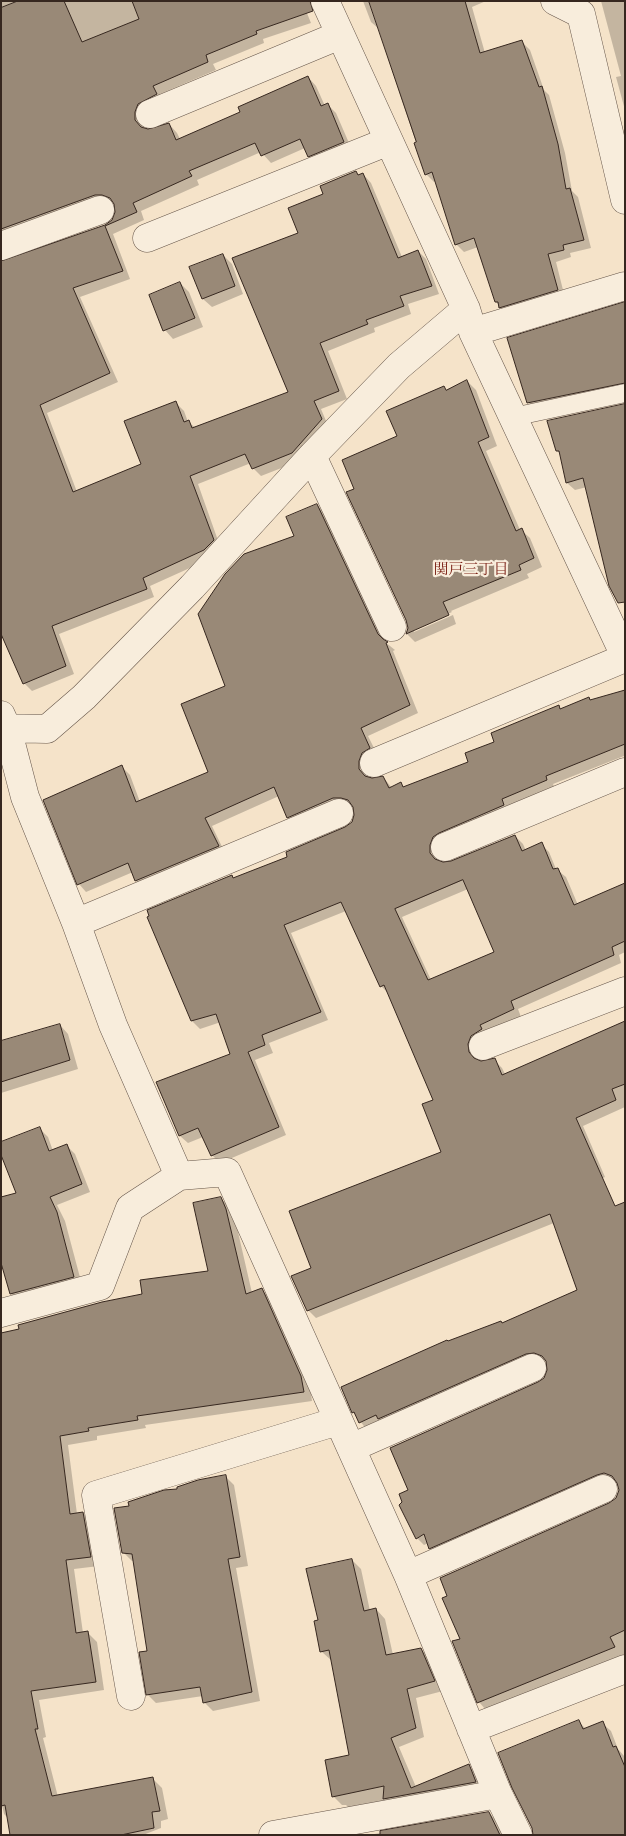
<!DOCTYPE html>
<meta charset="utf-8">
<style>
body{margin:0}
#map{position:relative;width:626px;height:1836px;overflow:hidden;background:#f5e3c9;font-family:"Old Standard TT",serif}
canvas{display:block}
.frame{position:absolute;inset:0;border:2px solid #36271f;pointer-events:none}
</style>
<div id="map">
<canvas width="626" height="1836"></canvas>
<div class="frame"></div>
</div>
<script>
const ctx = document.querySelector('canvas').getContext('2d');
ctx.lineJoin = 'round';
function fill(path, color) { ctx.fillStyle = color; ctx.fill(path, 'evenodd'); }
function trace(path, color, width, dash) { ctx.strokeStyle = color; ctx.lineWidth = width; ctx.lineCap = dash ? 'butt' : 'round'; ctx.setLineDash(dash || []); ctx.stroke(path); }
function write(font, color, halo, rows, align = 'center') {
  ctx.font = font + ' "Old Standard TT","Noto Serif JP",serif'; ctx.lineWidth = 4.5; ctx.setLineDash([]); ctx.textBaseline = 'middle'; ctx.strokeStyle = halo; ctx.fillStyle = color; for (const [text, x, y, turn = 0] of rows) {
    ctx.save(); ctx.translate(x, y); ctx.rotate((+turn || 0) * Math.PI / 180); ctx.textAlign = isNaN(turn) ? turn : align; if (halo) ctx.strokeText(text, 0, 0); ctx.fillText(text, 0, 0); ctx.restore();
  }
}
fill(new Path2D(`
 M1,1H302L311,23L263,39L264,43L213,64L216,70L160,94L164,103L142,120L143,129L148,131L169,124L177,133L180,139L242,112L308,77L316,86L325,106L328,105L336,113L352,150L317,164L309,156L305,148L271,163L261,152L197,180L199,185L141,211L144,220L113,234L130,279L80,297L118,382L47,413L77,492L143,465L176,403L184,411L188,422L196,428L290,393L300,234L325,195L356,172L359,176L363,174L371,183L402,257L418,251L426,259L439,294L408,304L411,314L374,328L375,332L328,351L347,399L321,409L329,428L302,460L261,476L253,468L251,463L198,484L221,549L212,558L150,586L154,597L59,634L74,674L32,691L24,683L7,262L106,226L113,220L117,212L116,204L111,202L103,203L1,241Z
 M363,1H486L472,7L485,53L522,42L530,50L544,90L549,95L565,153L572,191L578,197L591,248L570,253L571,257L556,262L565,298L508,315L496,302L478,247L464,252L456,244L436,181L434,182L426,174L418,143L379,29L371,22Z
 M601,1H625V110L616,77L621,76Z
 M223,255L232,264L243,294L212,307L203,299Z
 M180,283L189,292L203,327L173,339L165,330Z
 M625,304V392L536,410L528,402Z
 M467,381L476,390L497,446L486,451L520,530H521L530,538L542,567L527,574L529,578L451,611L452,612L414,629V632L453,615L456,624L415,642L407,634L409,628L407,620L356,489L399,437L443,387L447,391Z
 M625,405V608L613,562L587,487L575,490L567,483L561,454L557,451Z
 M317,505L325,513L385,642L395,650L393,651L418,713L368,736L378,756L366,770L367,778L371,780L383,777L392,788L400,784L404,788L470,763L495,742L559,707L562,710L589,699L591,701L625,693V757L624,756L553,784L555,788L437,853L438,862L443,864L451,863L515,836L523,844L526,851L541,844L549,852L556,869L566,877L578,905L625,885V952L619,955L621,963L518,1009L521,1017L475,1052L476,1061L480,1063L494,1060L502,1068L505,1074L625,1023V1107L583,1126L605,1177L563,1197L616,1207L625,1204V1661L618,1664L612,1659L486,1710L479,1702L462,1640L617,1499L620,1490L618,1483L613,1481L438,1555L430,1548L429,1543L424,1545L417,1538L409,1490L545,1378L549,1370L548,1362L543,1360L534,1361L367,1430L353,1412L448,1343L503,1324L578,1290L554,1223L316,1318L308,1310L313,1269L442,1153L435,1100L389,994L381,986L346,911L291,933L328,1020L269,1043L273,1053L255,1060L286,1135L220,1163L212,1155L203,1137L188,1143L180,1136L232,1054L221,1022L200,1029L192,1021L149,918L234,879L289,858L346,828L352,824L356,816L355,807L350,805L341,806L296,825L288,817L279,796L212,826L226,855L144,889L136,881L133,872L86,892L79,884L122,767L130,775L140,802L210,773L227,687L296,537ZM468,889L496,953L431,980L402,917Z
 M60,1025L68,1034L78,1069L1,1093V1043Z
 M40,1129L48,1137L53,1151L67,1146L75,1154L90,1192L57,1205L65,1221L82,1285L19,1302L11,1294Z
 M220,1198L230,1207L235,1219L252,1293L261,1289L270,1298L310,1386L312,1401L145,1425L146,1428L97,1436V1440L68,1445L77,1514L83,1513L92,1522L99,1566L74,1569L83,1633H88L97,1642L104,1690L39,1700L46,1737L43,1738L58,1797L153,1779L162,1788L168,1819L161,1821V1828L143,1835H11L8,1818L4,1814L1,1801V1334L143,1296L209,1272Z
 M225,1476L234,1485L248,1566L236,1568L260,1701L213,1711L204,1702L203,1696L156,1703L147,1694L148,1652L135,1561H132L123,1552L130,1507L178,1490Z
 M352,1560L361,1569L370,1611L376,1609L385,1619L393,1655L421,1649L430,1658L443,1691L416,1698L424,1737L399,1747L416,1787L469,1766L478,1775L484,1791L356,1815L346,1805H342L333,1796L350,1756L332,1661L322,1652L320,1621Z
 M579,1722L586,1729L602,1723L611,1731L618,1749L625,1757V1835Z
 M489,1813L497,1821L504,1835H369Z`), '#0003');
const building = new Path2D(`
 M18,1H64L82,42L139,19L132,1H310L313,11L256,31L257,34L206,55L208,62L153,86L157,94L138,104L135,112V120L141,127L148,129L169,123L176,140L240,112L238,107L308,76L321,106L328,103L344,142L308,157L300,139L261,156L255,143L189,171L192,176L133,203L137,212L105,226L123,271L73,288L110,373L40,405L73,492L141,464L124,421L176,401L184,422L189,420L192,428L288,392L232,258L298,233L288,208L323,194L320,186L356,171L358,175L363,173L398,258L418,250L432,286L400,296L404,306L366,320L368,324L320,343L339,391L314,401L322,419L292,453L252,469L245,454L190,476L214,540L204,550L143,578L147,589L52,626L66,666L23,684L1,634V261L105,225L112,220L115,212L114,204L110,198L102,195H95L1,229V8Z
 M369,1H465L480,53L522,40L539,87L542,86L558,144L566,189L570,188L584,240L563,245L564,250L548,254L558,290L499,308L498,302H495L474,238L455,245L432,172L425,175L414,143L416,142Z
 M223,254L235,286L202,299L189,267Z
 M180,282L195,318L163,331L149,295Z
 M625,302V383L527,403L507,338Z
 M467,380L489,437L478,442L516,531L522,528L534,558L519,565L521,570L443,602L449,615L406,634L408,628L406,620L346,492L354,489L342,460L397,436L386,411L444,386L446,390Z
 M625,404V602L618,603L609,586L583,478L566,483L559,451H556L547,421Z
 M317,504L378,634L383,639L388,642L386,643L410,705L361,728L370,748L362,753L359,761V769L365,776L372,778L383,776L389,788L401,782L403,787L468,762L465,753L494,742L491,733L559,705L560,709L589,697L590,700L625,690V744L546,776L547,780L502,799L504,805L439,833L433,837L430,845V853L435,859L443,862L451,861L515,835L522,851L542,842L553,869L558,868L574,905L625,883V941L612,947L614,955L511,1001L514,1009L480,1025L482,1029L471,1036L468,1044L469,1052L474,1058L481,1061L495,1058L502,1075L625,1021V1084L612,1089L616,1100L576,1118L615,1206L625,1202V1630L610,1637L615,1647L477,1703L452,1641L460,1639L442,1598L447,1596L440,1578L609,1503L616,1498L619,1490L617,1483L612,1476L604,1473L597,1475L429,1549L424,1534L416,1539L399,1505L402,1502L399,1494L408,1490L390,1448L538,1382L544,1378L547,1370L546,1361L542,1356L534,1353L526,1354L378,1419L376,1415L359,1423L354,1412L352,1413L341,1387L447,1340L448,1341L501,1321L502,1323L577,1290L550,1214L307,1311L291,1276L311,1268L289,1211L441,1152L422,1104L433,1100L384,985L380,987L341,902L284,925L321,1012L262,1035L265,1045L248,1052L279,1127L211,1156L198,1128L179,1136L156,1082L230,1054L216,1014L191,1021L147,917L149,916L147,910L232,875L233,878L287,857L286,852L345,827L352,822L354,815L353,807L348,800L341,798H333L287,818L274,787L205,818L219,846L135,881L128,863L77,885L43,800L122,765L136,802L208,772L181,704L225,686L198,614L225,574L244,554L294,536L286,517ZM463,880L494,952L428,980L395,909Z
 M60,1024L70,1060L1,1082V1041Z
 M40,1127L49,1151L67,1144L82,1184L50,1197L57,1212L74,1277L10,1294L1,1263V1197L16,1193L1,1155V1142Z
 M221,1197L226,1209L246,1294L262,1288L301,1376L304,1392L137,1416L138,1420L88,1428L89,1431L60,1436L70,1514L83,1512L91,1557L66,1560L76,1633L88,1631L96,1682L31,1691L38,1729H35L52,1796L153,1777L160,1811L152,1812L154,1828L121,1835H10L5,1805L1,1806V1333L19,1329L18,1325L102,1302L142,1294L140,1280L208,1271L193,1203Z
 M226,1475L240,1557L228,1559L252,1692L203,1703L200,1687L146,1695L139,1652L147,1651L132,1554L122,1553L114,1508L129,1506L128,1502L164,1490L177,1489V1487L198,1480Z
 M352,1559L364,1611L376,1608L386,1655L421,1648L435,1681L407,1689L416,1728L391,1738L411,1788L469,1764L476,1782L383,1799L384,1786L332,1797L325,1760L349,1755L329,1650L320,1652L314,1621L318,1620L306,1569Z
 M579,1720L583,1729L603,1721L613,1747L616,1746L625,1767V1835H533L532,1828L512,1788L498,1753Z
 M489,1812L500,1835H380V1831Z`);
fill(building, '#998977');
trace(building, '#36271f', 1);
const service = new Path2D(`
 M513,417L625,393`);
const minor = new Path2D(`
 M325,1L466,309L473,332L625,656
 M555,1L581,14L625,200
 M150,114L340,35
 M147,238L389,141
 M1,246L100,210
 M473,332L625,286
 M312,456L392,627
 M1,715L7,728L25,797L76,923L113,1025L179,1176L227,1172L408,1575L498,1794L518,1835
 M1,728L47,729L84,697L192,587L312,456L399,366L466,309
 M374,763L625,658
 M445,847L625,772
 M76,923L339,813
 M483,1046L625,991
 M1,1313L100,1286L130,1208L179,1176
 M351,1448L532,1368
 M408,1575L603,1489
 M131,1696L96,1495L338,1421
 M471,1729L625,1669
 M273,1835L498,1794`);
trace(service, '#66564a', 19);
trace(minor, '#66564a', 29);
trace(service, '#f8eddc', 18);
trace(minor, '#f8eddc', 28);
write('15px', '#7a1f14', '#f8eddc', [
 ["関戸三丁目",471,570]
]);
</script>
